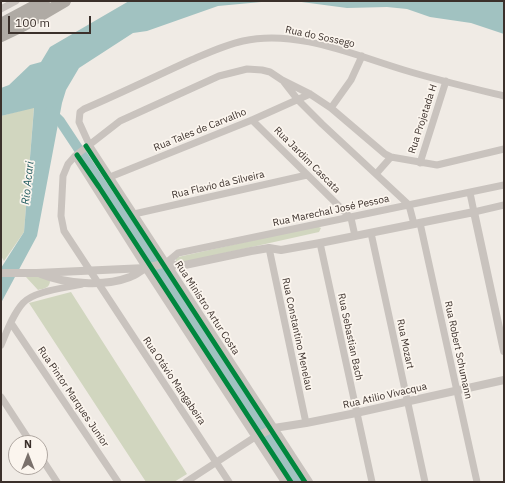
<!DOCTYPE html>
<meta charset="utf-8">
<style>
body{margin:0}
#map{position:relative;width:505px;height:483px;overflow:hidden;background:#f0ebe5;font-family:"IBM Plex Sans",sans-serif}
canvas{display:block}
.frame{position:absolute;inset:0;border:2px solid #3b302b;pointer-events:none}
.north{position:absolute;left:8px;top:435px;width:40px;height:40px;box-sizing:border-box;background:#fbf5ee;border:1px solid #aea6a0;border-radius:50%;rotate:0deg;font-size:11px;font-weight:700;line-height:16px;text-align:center;color:#3b302b}
.north::after{content:'';display:block;margin:auto;width:14px;height:18px;background:#7a716c;clip-path:polygon(50% 0,100% 100%,50% 72%,0 100%)}
.scale{position:absolute;left:8px;top:16px;width:83px;height:18px;box-sizing:border-box;border:2px solid #3b302b;border-top:0;padding-left:5px;font-size:12px;line-height:14px;white-space:nowrap;color:#3b302b;-webkit-text-stroke:3px #fbf5ee;paint-order:stroke}
</style>
<div id="map">
<canvas width="505" height="483"></canvas>
<div class="frame"></div>
<div class="north">N</div>
<div class="scale">100 m</div>
</div>
<script>
const ctx = document.querySelector('canvas').getContext('2d');
ctx.lineJoin = 'round';
function fill(path, color) { ctx.fillStyle = color; ctx.fill(path, 'evenodd'); }
function trace(path, color, width, dash) { ctx.strokeStyle = color; ctx.lineWidth = width; ctx.lineCap = dash ? 'butt' : 'round'; ctx.setLineDash(dash || []); ctx.stroke(path); }
function write(font, color, halo, rows, align = 'center') {
  ctx.font = font + ' "IBM Plex Sans",sans-serif'; ctx.lineWidth = 3.5; ctx.setLineDash([]); ctx.textBaseline = 'middle'; ctx.strokeStyle = halo; ctx.fillStyle = color; for (const [text, x, y, turn = 0] of rows) {
    ctx.save(); ctx.translate(x, y); ctx.rotate((+turn || 0) * Math.PI / 180); ctx.textAlign = isNaN(turn) ? turn : align; if (halo) ctx.strokeText(text, 0, 0); ctx.fillText(text, 0, 0); ctx.restore();
  }
}
fill(new Path2D(`
 M34,107L24,232L4,261L1,256V116Z
 M317,226L321,228L319,232L180,263L176,262V258L178,257Z
 M26,277H44L50,281C50,288 43,289 38,290Z
 M71,292L187,474L174,482H146L29,303Z`), '#d1d6bf');
fill(new Path2D(`
 M129,1H272L218,6L147,31L133,33L79,68L66,90L62,103L37,236L1,303V268L24,232L34,108L1,116V88L9,85L30,65L41,62L50,47Z
 M294,1H504V34L471,23L430,17L407,9L387,7L347,8Z`), '#a1c2c1');
trace(new Path2D(`
 M50,111L60,121L299,482`), '#a1c2c1', 10);
trace(new Path2D(`
 M1,9L16,1
 M284,82L298,100L322,124L409,205L414,224
 M331,108L351,80L362,56
 M252,120L351,218L355,236
 M89,144L79,122L80,112L84,109C119,94 154,77 189,61C206,54 224,45 243,41C296,29 354,55 404,70C437,80 471,88 504,96
 M89,145L166,263L178,253L504,185
 M75,156L146,268
 M420,163L446,81
 M376,174L391,157
 M110,177L252,120L310,94
 M470,193L474,212L504,205
 M134,214L307,175
 M420,223L477,482
 M371,233L425,482
 M320,243L372,482
 M269,248L306,423
 M11,323L118,482
 M1,345C7,331 13,314 23,303C34,291 65,288 82,284
 M1,397L31,443
 M40,456L57,482
 M186,482L255,437
 M229,482L64,231L61,216L63,176L68,164L75,156L120,121L219,76L247,69L262,70L270,72L282,80L310,94L331,108L385,154L391,157L437,165L504,149`), '#c9c3be', 7);
trace(new Path2D(`
 M166,263L309,482
 M146,268L285,482
 M1,273H37L146,268L166,263L180,266L251,251L269,248L281,250L320,243L474,212L504,351
 M41,274C66,284 104,287 130,277C136,275 140,271 146,268
 M255,437L274,428L306,423L356,413L504,380`), '#c9c3be', 8);
trace(new Path2D(`
 M1,24L44,1
 M1,36L24,25L65,1`), '#afaaa4', 12);
trace(new Path2D(`
 M86,146L305,482
 M77,155L99,187L291,482`), '#00873e', 5);
write('10px', '#3b302b', '#fbf5ee', [
 ["Rua do Sossego",320,37,12],
 ["Rua Projetada H",423,119,-72],
 ["Rua Tales de Carvalho",200,130,-22],
 ["Rua Jardim Cascata",307,160,45],
 ["Rua Flavio da Silveira",218,185,-13],
 ["Rua Marechal José Pessoa",331,211,-12],
 ["Rua Ministro Artur Costa",207,308,57],
 ["Rua Constantino Menelau",297,334,78],
 ["Rua Sebastian Bach",350,337,78],
 ["Rua Mozart",405,344,78],
 ["Rua Robert Schumann",458,350,78],
 ["Rua Otávio Mangabeira",174,381,56],
 ["Rua Atilio Vivacqua",385,396,-13],
 ["Rua Pintor Marques Junior",73,397,56]
]);
write('italic 11px', '#1f5a5e', '#fbf5ee', [
 ["Rio Acari",28,183,-84]
]);
</script>
